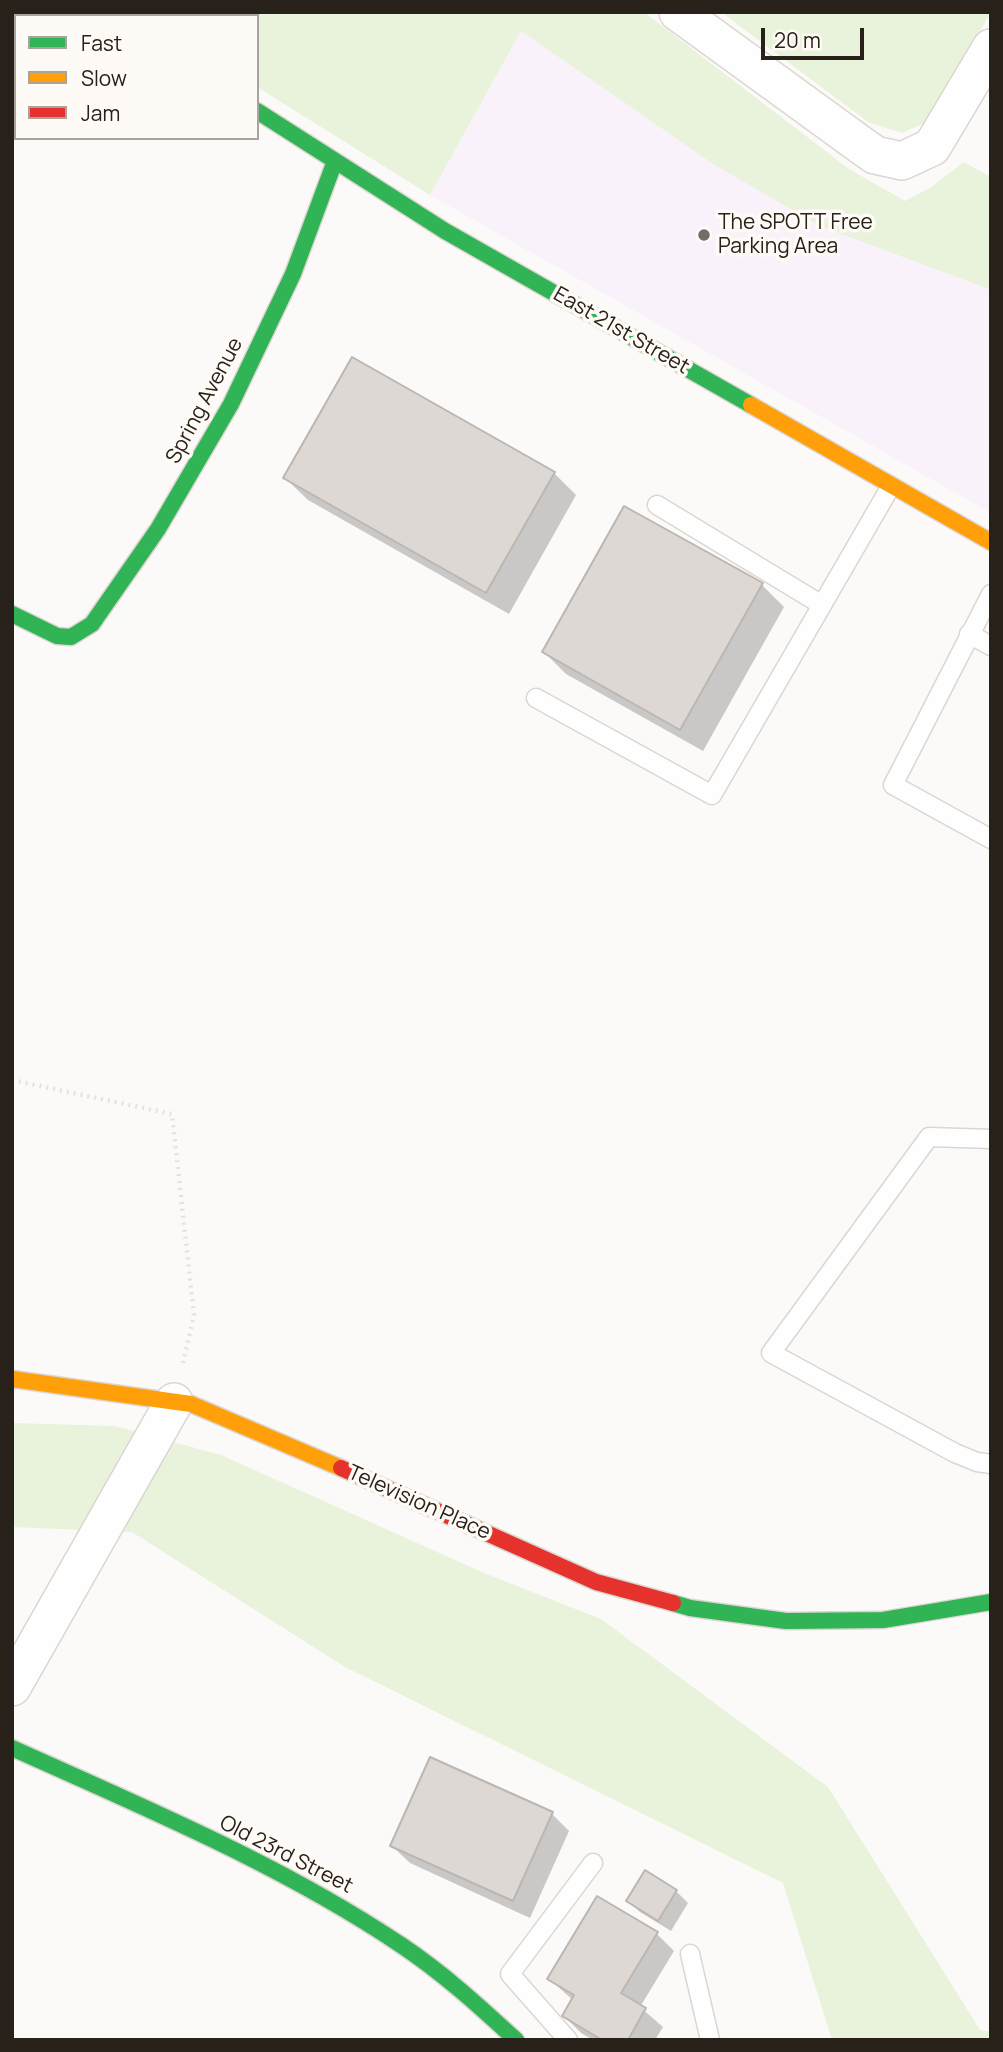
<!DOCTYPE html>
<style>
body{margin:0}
#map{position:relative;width:1003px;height:2052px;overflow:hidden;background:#fcfaf8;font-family:Manrope,sans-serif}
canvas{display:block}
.frame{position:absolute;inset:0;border:14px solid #282119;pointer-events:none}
.legend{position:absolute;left:14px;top:14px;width:245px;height:126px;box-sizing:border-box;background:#fefaf6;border:2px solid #a8a39e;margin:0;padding:9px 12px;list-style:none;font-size:21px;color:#282119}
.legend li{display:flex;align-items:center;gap:14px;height:35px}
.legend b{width:35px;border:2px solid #a8a39e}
.scale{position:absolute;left:761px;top:28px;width:103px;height:32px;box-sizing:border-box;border:4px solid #282119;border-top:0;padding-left:9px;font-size:21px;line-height:24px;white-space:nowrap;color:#282119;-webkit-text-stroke:5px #fefaf6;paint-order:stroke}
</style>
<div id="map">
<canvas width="1003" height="2052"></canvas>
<div class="frame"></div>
<ul class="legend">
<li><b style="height:9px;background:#30b455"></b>Fast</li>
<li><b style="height:9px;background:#ff9f0a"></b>Slow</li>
<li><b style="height:9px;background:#e5322d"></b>Jam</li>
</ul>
<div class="scale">20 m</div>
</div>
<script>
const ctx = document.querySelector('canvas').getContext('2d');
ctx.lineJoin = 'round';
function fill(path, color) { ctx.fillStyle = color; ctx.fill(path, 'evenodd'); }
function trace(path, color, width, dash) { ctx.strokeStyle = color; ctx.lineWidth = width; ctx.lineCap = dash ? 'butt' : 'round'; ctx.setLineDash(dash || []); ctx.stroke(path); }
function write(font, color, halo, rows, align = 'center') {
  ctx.font = font + ' Manrope,sans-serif'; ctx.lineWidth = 7; ctx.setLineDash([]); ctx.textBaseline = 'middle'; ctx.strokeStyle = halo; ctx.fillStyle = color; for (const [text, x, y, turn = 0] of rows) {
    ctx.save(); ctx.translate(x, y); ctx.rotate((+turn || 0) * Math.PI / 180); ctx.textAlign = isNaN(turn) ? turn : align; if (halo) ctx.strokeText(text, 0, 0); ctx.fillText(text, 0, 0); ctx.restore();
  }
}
fill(new Path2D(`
 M521,31L713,164L820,226L991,290V513L430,195Z`), '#f9f2fb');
fill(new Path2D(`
 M138,12H644L849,169L905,201L930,188L964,162L991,177V290L820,226L713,164L521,31L430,195L257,87V16H144Z
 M726,12H991L927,122L902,133L868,122L725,15Z
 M12,1423L115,1426L221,1455L484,1573L601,1619L828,1787L980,2030L991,2032V2040H832L783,1883L345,1667L132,1532L12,1527Z`), '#e9f2da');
fill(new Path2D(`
 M554,473L576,495L509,614L308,500L285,478Z
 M762,585L784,607L703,751L566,674L544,652Z
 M552,1814L569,1831L530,1918L410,1863L392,1846Z
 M676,1891L688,1903L671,1931L640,1912L628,1901Z
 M656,1933L674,1951L640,2007L663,2027L655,2040H593L581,2033L564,2016L573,2000L549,1979Z`), '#0003');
const building = new Path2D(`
 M352,357L555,472L486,593L283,478Z
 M624,506L763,583L680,730L542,652Z
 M430,1757L553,1812L513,1901L390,1846Z
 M645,1870L677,1890L658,1921L626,1901Z
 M597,1896L658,1932L621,1993L646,2008L628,2040H602L562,2016L574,1995L547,1979Z`);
fill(building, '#ddd8d4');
trace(building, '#bbb6b2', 2);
const lane = new Path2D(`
 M657,505L822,605
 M991,594L893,785L991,839
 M969,634L991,646
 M536,698L712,795L891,486
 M991,1139L929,1137L771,1353L955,1453L977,1462L991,1464
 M690,1954L710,2040
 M568,2040L510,1974L593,1863`);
const street = new Path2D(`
 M104,12L109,16
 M678,12L865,148L875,155L902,161L932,147L991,48
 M12,1687L174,1402`);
const fast = new Path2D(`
 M257,111L445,231L751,405
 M12,614L57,636L71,637L92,624L158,529L231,404L293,274L335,161
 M673,1603L690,1608L786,1621L883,1620L991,1602
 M12,1748C145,1808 280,1864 401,1945C443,1973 479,2006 516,2040`);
const slow = new Path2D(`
 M751,405L991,542
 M12,1379L191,1404L341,1468`);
const jam = new Path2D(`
 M341,1468L596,1582L673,1603`);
trace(lane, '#dcd6d1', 21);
trace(street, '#dcd6d1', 40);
trace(fast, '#dcd6d1', 19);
trace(slow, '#dcd6d1', 19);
trace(jam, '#dcd6d1', 19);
trace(new Path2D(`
 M12,1080L172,1114L194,1315L182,1367`), '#e3e2e1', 4.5, [2, 5]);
trace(lane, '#fffefe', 18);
trace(street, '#fffefe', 37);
trace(fast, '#30b455', 16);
trace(slow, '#ff9f0a', 16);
trace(jam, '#e5322d', 16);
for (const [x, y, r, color] of [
 [704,235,7,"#726d67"]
]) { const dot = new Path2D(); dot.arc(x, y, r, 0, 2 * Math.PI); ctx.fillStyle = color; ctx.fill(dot); trace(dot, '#fefaf6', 2.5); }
write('21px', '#282119', '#fefaf6', [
 ["The SPOTT Free",718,223],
 ["Parking Area",718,247]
], 'left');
write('21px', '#282119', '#fefaf6', [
 ["East 21st Street",621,331,30],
 ["Spring Avenue",205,401,-62],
 ["Television Place",419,1503,24],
 ["Old 23rd Street",286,1855,27]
]);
</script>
